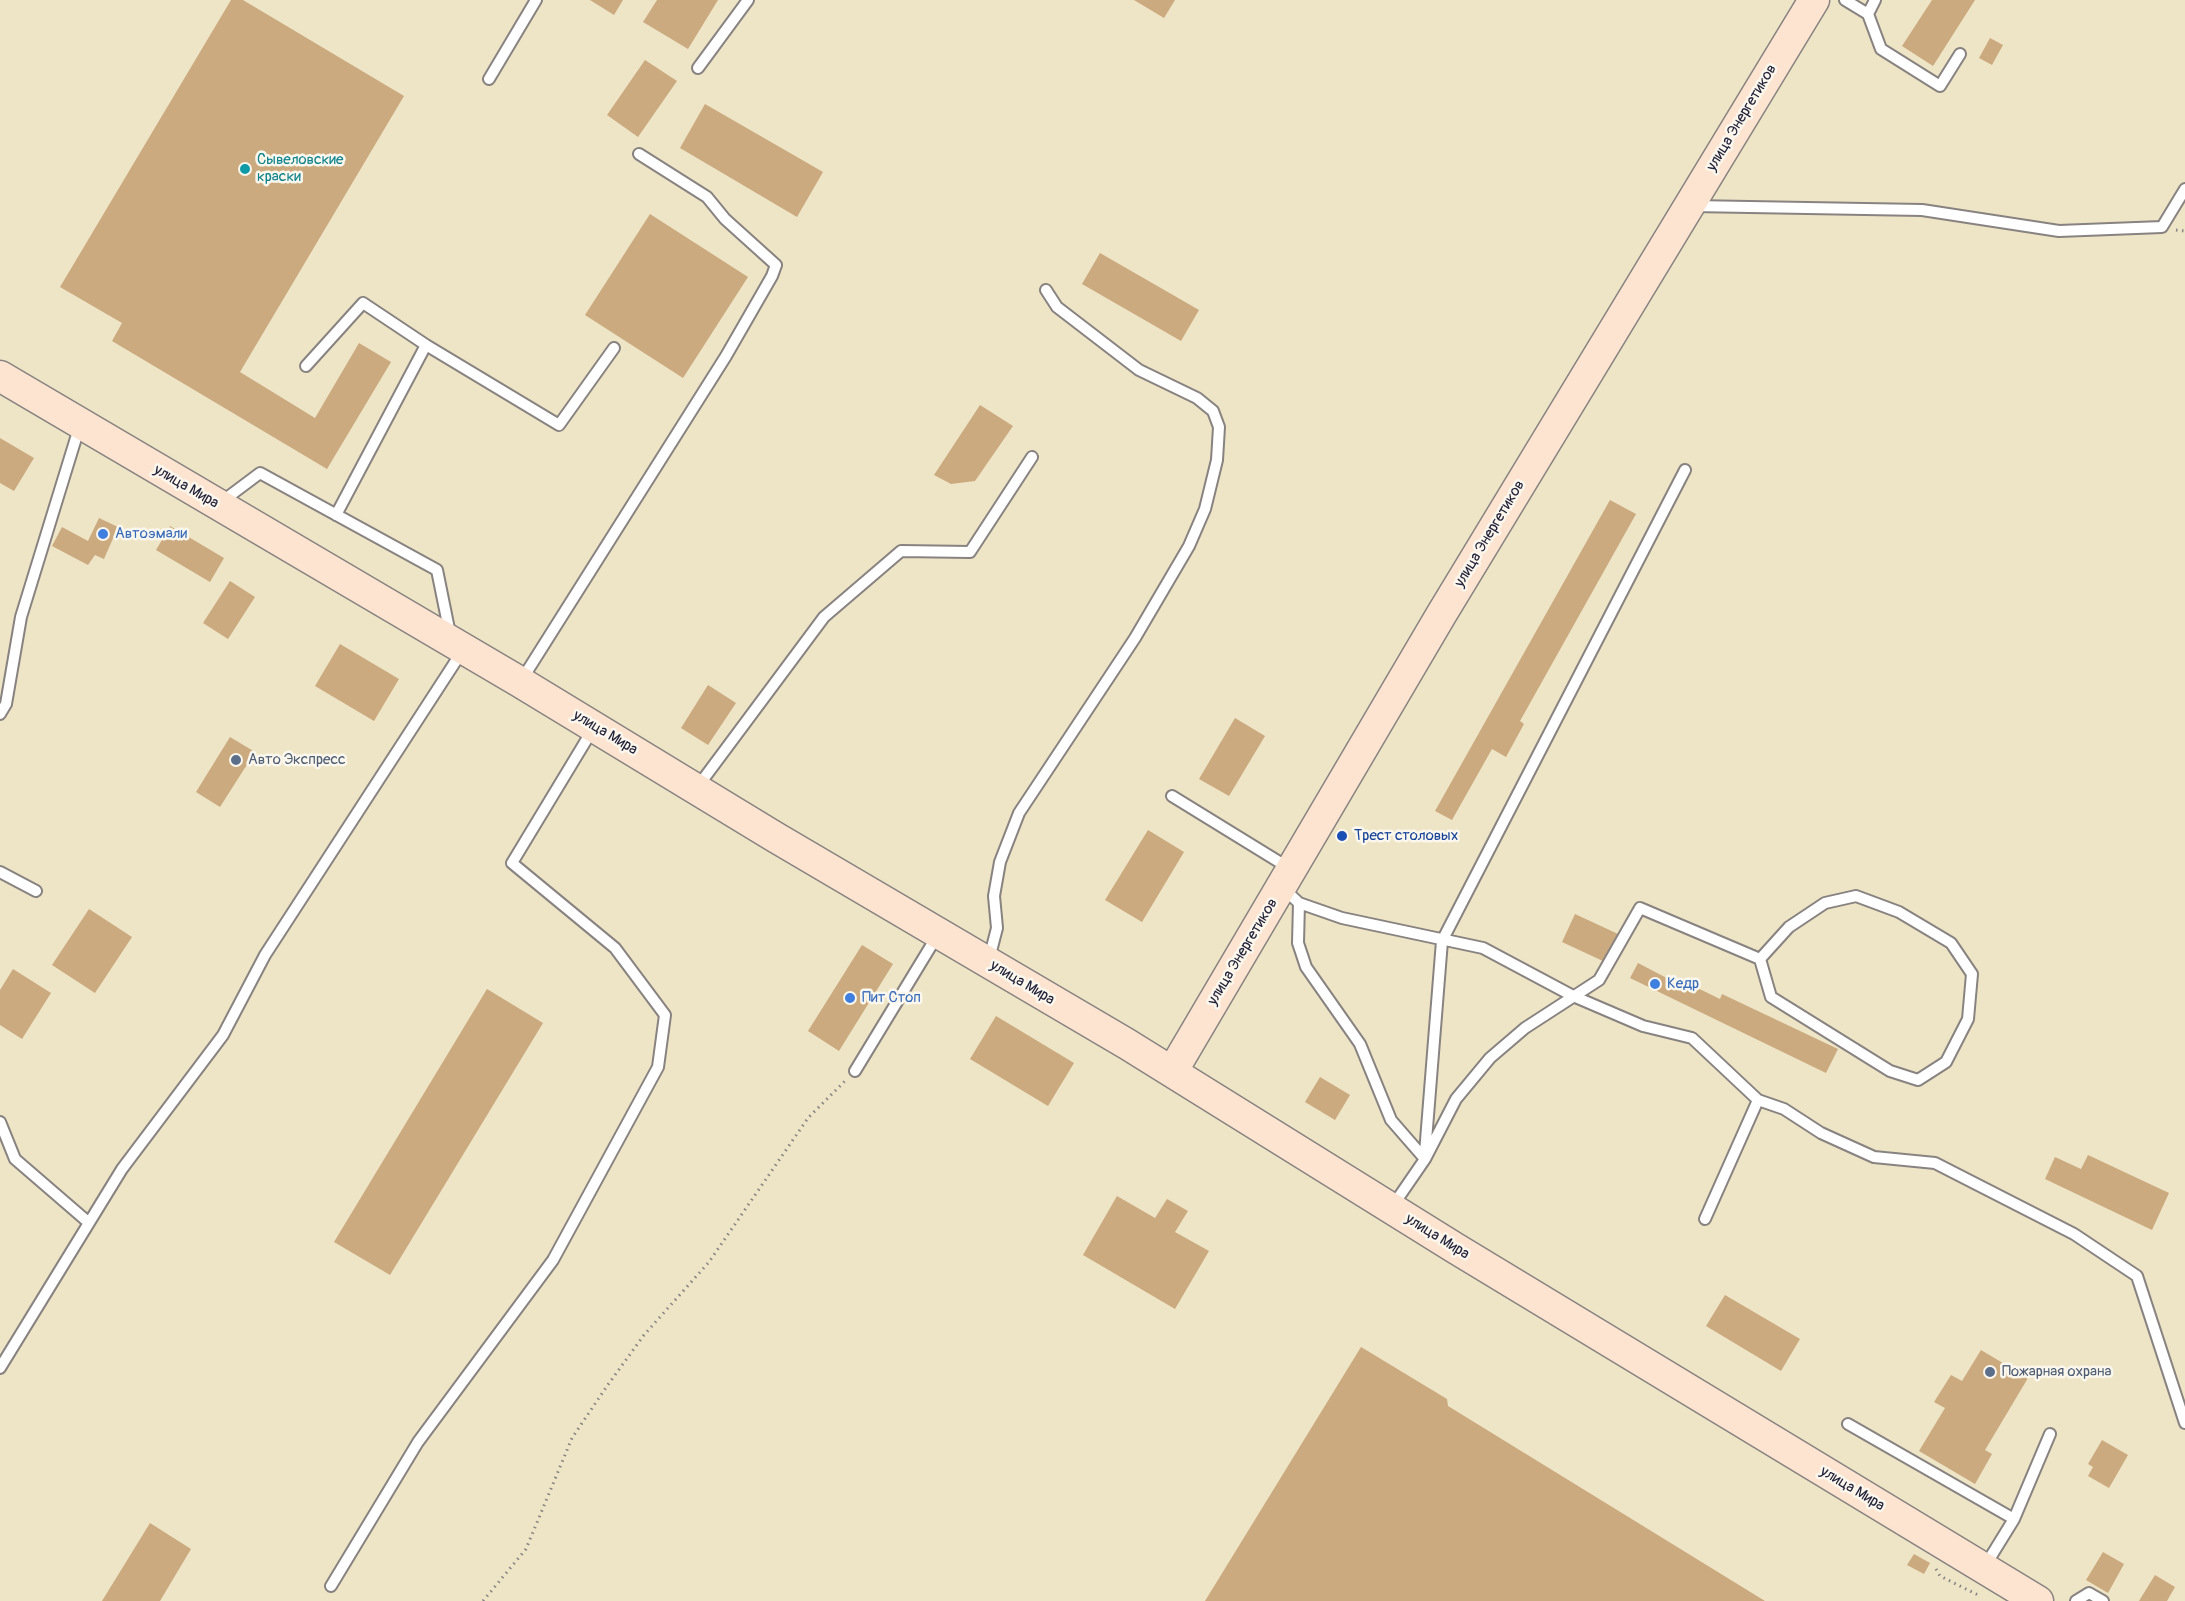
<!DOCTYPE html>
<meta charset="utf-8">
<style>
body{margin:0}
canvas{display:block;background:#eee4c6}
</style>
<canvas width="2185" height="1601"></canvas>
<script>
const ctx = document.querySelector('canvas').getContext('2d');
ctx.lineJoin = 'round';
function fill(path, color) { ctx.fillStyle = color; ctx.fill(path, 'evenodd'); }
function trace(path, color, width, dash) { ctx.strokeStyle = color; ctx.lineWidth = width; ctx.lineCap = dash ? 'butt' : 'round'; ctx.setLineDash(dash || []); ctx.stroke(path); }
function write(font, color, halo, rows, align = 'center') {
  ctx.font = font + ' Pangolin,sans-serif'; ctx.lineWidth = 5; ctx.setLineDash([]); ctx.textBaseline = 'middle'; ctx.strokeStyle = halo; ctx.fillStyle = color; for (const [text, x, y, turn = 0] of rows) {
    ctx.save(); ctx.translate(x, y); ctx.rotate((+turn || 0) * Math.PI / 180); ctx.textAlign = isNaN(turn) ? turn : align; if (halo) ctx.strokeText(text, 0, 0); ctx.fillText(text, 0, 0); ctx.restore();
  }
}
fill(new Path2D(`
 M231,0H243L404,96L240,372L315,418L359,343L391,362L327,469L112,341L122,323L60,287Z
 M590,0H623L614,15Z
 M657,0H718L688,49L643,22Z
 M1134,0H1175L1164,18Z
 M1932,0H1975L1933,66L1902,46Z
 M1990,38L2003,45L1992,65L1979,58Z
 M645,60L677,81L638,137L607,115Z
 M705,104L823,172L797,217L680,148Z
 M650,214L748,277L683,378L585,315Z
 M1100,253L1199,310L1181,341L1082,284Z
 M980,405L1013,426L975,481L951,484L934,475Z
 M0,438L34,458L14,491L0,483Z
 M1610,500L1636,514L1520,721L1524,724L1506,757L1492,749L1452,820L1435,811Z
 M99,518L118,527L104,559L95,555L88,565L52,546L62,527L88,541Z
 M170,526L224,558L210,582L156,550Z
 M230,581L255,597L228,639L203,623Z
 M340,644L399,679L374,721L315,686Z
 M708,685L736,703L708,745L681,728Z
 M1235,718L1265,736L1229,796L1199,779Z
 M230,737L255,752L220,807L196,792Z
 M1148,830L1184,852L1142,922L1105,900Z
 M89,909L132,937L95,993L52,965Z
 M1575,914L1618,934L1605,962L1562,942Z
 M862,945L893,964L839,1051L808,1031Z
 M1638,963L1680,985L1683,981L1720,999L1722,994L1838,1049L1826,1073L1630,978Z
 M13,969L51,993L22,1039L0,1025V990Z
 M487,989L543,1023L390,1275L334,1242Z
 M996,1016L1074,1063L1048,1106L970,1059Z
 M1320,1077L1350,1095L1335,1120L1305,1102Z
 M2088,1155L2169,1193L2152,1230L2045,1179L2055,1157L2081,1169Z
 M1117,1196L1155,1218L1167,1199L1188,1211L1175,1232L1209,1251L1175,1309L1083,1255Z
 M1725,1295L1800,1339L1781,1371L1706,1326Z
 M1361,1347L1447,1399L1448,1406L1765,1601H1205Z
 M1981,1350L2028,1378L1985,1450L1992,1454L1975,1484L1919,1451L1945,1408L1934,1402L1951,1375L1962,1381Z
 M2102,1440L2128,1455L2109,1488L2088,1476L2093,1467L2088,1464Z
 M150,1523L191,1549L160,1601H102Z
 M2103,1552L2124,1564L2108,1593L2086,1580Z
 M1914,1554L1930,1563L1924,1574L1907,1565Z
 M2155,1575L2175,1587L2167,1601H2139Z`), '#cbaa7f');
const lane = new Path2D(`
 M1845,0L1868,14L1875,0
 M1868,14L1881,49L1940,86L1960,54
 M698,68L748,0
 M489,79L536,0
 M1692,206L1922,210L2059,231L2162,227L2185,189
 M426,345L559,425L614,348
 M306,366L363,303L426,345L336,515
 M220,503L260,473L437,570L450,634
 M521,681L726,356L772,276L776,265L725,219L707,197L639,154
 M0,714L6,704L21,617L80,425
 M696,789L824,617L901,551L970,552L1032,457
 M1172,796L1289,868
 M0,872L36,891
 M1284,889L1299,903L1342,918L1483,948L1573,996L1643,1026L1692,1038L1758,1100L1784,1109L1821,1133L1874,1157L1935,1163L2074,1234L2137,1276L2185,1423
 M1299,903L1298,943L1306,967L1360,1044L1391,1120L1425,1159
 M989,959L997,928L994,896L1000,862L1019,813L1135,638L1189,546L1205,509L1217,460L1219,427L1213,411L1197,398L1139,370L1057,307L1046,290
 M855,1071L937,936
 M0,1122L15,1159L88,1222
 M1425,1153L1442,941L1685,470
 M1392,1207L1425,1159L1456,1099L1490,1058L1525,1028L1599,980L1640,908L1760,959L1789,927L1825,903L1856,896L1899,912L1951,943L1972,974L1968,1019L1946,1062L1918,1080L1890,1071L1771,997L1760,959
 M1705,1219L1758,1100
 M0,1368L122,1169L223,1035L265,955L463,650
 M1848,1424L2014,1519
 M1985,1566L2014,1519L2050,1434
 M331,1586L418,1442L553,1260L658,1067L665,1015L615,948L512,863L593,729
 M2076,1601L2089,1593L2103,1601`);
const secondary = new Path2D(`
 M0,376L520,682L775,837L1127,1044L1455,1248L2038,1601
 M1172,1072L1441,615L1814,0`);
trace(lane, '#888380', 14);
trace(secondary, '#888380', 33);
trace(new Path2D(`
 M2176,230L2185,231
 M1936,1569L1940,1576L1978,1595
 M483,1601L526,1549L572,1438L607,1386L644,1335L709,1262L808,1118L846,1080`), '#888380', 3, [1.5, 4.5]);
trace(lane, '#fff', 10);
trace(secondary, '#fde4d1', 30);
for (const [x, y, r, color] of [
 [245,169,6,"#0f9aa8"],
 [103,534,6,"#3f7fe0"],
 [236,760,6,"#5c6f8a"],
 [1342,836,6,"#1a4fb4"],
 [1655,984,6,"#3f7fe0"],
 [850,998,6,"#3f7fe0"],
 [1990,1372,6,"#5c6f8a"]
]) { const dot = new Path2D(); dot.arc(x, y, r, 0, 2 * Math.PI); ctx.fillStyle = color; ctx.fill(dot); trace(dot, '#fbf7ec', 2); }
write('15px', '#22223b', '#fbf7ec', [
 ["улица Энергетиков",1742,118,-59],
 ["улица Мира",186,487,30],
 ["улица Энергетиков",1490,534,-59],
 ["улица Мира",605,733,31],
 ["улица Энергетиков",1243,952,-59],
 ["улица Мира",1022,983,31],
 ["улица Мира",1437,1237,32],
 ["улица Мира",1852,1489,31]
]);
write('15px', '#0d838f', '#fbf7ec', [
 ["Сывеловские",257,160],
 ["краски",257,177]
], 'left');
write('15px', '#366cbe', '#fbf7ec', [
 ["Автоэмали",115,534],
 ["Кедр",1667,984],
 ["Пит Стоп",862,998]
], 'left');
write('15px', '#4e5e75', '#fbf7ec', [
 ["Авто Экспресс",248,760],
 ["Пожарная охрана",2002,1372]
], 'left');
write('15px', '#164399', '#fbf7ec', [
 ["Трест столовых",1354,836]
], 'left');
</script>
